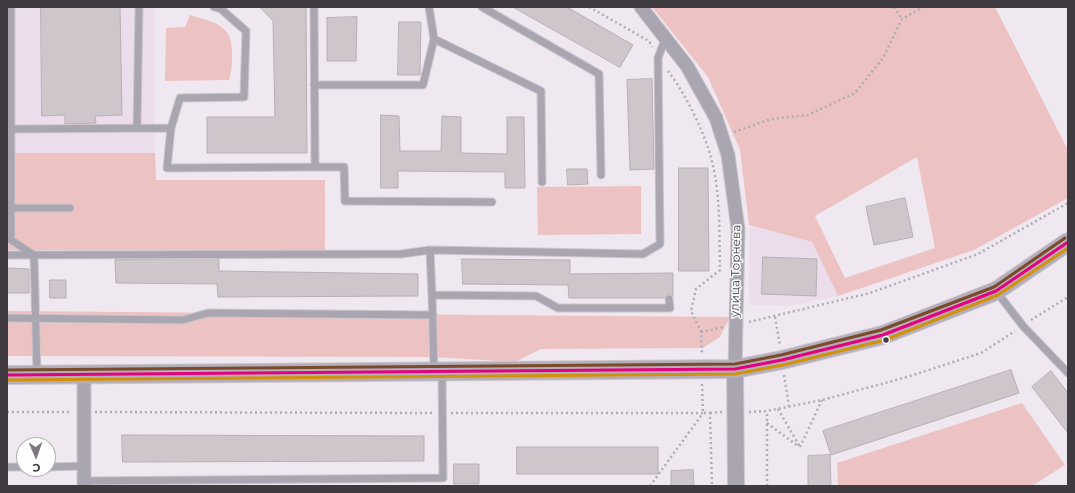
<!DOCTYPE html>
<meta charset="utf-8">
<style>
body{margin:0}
#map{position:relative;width:1075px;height:493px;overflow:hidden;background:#f0e8f0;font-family:Montserrat,sans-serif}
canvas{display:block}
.frame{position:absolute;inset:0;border:8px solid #403b40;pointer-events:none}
.north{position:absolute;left:16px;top:437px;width:40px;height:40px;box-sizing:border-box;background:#fff;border:1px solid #b3b1b3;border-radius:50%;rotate:178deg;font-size:11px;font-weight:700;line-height:16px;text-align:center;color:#403b40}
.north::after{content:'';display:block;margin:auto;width:14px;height:18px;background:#7e787e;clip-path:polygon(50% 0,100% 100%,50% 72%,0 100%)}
</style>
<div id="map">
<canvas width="1075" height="493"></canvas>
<div class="frame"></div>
<div class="north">С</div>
</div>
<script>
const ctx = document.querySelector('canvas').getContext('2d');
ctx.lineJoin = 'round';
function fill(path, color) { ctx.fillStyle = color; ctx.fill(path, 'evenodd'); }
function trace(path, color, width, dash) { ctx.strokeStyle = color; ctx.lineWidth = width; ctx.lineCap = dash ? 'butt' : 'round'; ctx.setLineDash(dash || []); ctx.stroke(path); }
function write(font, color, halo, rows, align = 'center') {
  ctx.font = font + ' Montserrat,sans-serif'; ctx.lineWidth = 3; ctx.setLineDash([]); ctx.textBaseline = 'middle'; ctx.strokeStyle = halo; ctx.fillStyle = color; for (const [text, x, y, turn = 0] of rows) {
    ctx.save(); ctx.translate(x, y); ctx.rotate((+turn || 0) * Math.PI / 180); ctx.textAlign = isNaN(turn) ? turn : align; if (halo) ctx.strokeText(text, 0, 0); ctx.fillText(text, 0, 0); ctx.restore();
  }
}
fill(new Path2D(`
 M7,7H155V153H7Z
 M749,226L812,242L838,296L789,306L749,305Z`), '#ebddeb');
fill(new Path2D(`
 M652,7H995L1068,150V198L974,250L838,296L812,242L749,225L740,150L708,77ZM917,157L935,248L845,278L815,216Z
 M190,15C215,23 233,24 232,55C232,64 232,71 229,80L165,81L166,28L185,27Z
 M7,153H155L156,180H325V250H7Z
 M641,186V234L538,235L537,187Z
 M7,311L730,317L720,337L703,348L541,349L515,362L433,357L7,356Z
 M1022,403L1065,465L1032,486H838L837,463Z`), '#ecc3c2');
const building = new Path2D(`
 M41,7H120L122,115L95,116L96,123L65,124V115L42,116Z
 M260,7H306L307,153H207V117H275L273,21Z
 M513,7H567L633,45L620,67Z
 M357,17L356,61H327V18Z
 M399,22H421L420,75H398Z
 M652,79L654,169L630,170L627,80Z
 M381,115L399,116L400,151H441L442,116L461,117V153L507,154V117H524L525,188H505V172L398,171V188H381Z
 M679,168H708L709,271H679Z
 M567,169H587L588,184L568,185Z
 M905,198L913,237L874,245L866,207Z
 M763,257L817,259L816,296L762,294Z
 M219,259V271L418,274V296L218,297L217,284L116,283L115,260Z
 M462,259L570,260V274L673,273V297L669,294L664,298H569L568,285L463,284Z
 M7,268L29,269V293H7Z
 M50,280H66V298H50Z
 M1011,370L1019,393L831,455L823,431Z
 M1051,371L1068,393V433L1032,387Z
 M122,435L424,436V461L123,462Z
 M517,447H658V474H517Z
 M830,455L831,486H808V456Z
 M454,464H479V484H454Z
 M693,470L694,486H671V471Z`);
fill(building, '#cec6cb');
trace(building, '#b7afb4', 1);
const service = new Path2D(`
 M11,7V240L34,255L37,374
 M214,7L221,9L246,31L244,97L180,98L171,128L167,168L315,167L314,7
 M482,7L599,74L601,175
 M434,39L541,91L542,182
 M314,85H423L434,39L429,7
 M137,128L139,7
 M12,129L171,128
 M315,167H344L345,201L492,202
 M12,208H70
 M430,250L432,295
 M7,255L401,254L430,250L643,254L660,244L658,58L665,39
 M996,291L1023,326L1068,373
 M7,318L183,320L208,313L433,315
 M434,371L432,295L536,296L558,308H670L669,299
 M7,467H24
 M48,467L84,466
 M84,481L443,478L442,372`);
const minor = new Path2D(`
 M641,7L687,66L716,118L728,155L738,229L735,369
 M84,374V486`);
const tertiary = new Path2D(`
 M735,369L736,486`);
const secondary = new Path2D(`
 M7,375L735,369L782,360L883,335L996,291L1068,242`);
trace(service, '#ccc6cc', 9);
trace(minor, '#ccc6cc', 15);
trace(tertiary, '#ccc6cc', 18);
trace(secondary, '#ccc6cc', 20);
trace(new Path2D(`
 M589,7L649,41L652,47
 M894,7L902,19
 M668,71C685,93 704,131 711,158C721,194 719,233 720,270L696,289L691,311L701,332L702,355
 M734,132L771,119L808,115L855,93L883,58L902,19L923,7
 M775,317L780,346
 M1031,320L1068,297
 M749,322L870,293L978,254L1068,203
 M701,332L724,327
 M784,375L789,406
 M702,384L703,413H710L712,486
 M778,409L800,447
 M7,412H72
 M95,412L434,413
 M749,412L767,411L822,400L907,377L981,353L1015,331
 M451,413H703
 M710,413L722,412
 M767,423L798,446
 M800,447L822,400
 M650,486L703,413
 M767,486V411`), '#afacb4', 2.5, [2, 3]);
trace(service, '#a9a6b1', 7);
trace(minor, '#a9a6b1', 13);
trace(tertiary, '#a9a6b1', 16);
trace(secondary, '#b4aeba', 18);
trace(new Path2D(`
 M7,375L735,369L782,360L883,335L996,291L1068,242`), '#e5007d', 3);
trace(new Path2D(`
 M7,380L735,374L783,365L885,340L998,295L1068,248`), '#d2910d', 3);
trace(new Path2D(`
 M7,370L735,364L781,355L881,330L994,287L1065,238`), '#7a4b2a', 3);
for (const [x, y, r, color] of [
 [886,340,3.5,"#403b40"]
]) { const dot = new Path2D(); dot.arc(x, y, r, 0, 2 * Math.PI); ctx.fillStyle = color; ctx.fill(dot); trace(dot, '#fff', 1.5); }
write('12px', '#403b40', '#fff', [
 ["улица Торнева",736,271,-89]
]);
</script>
